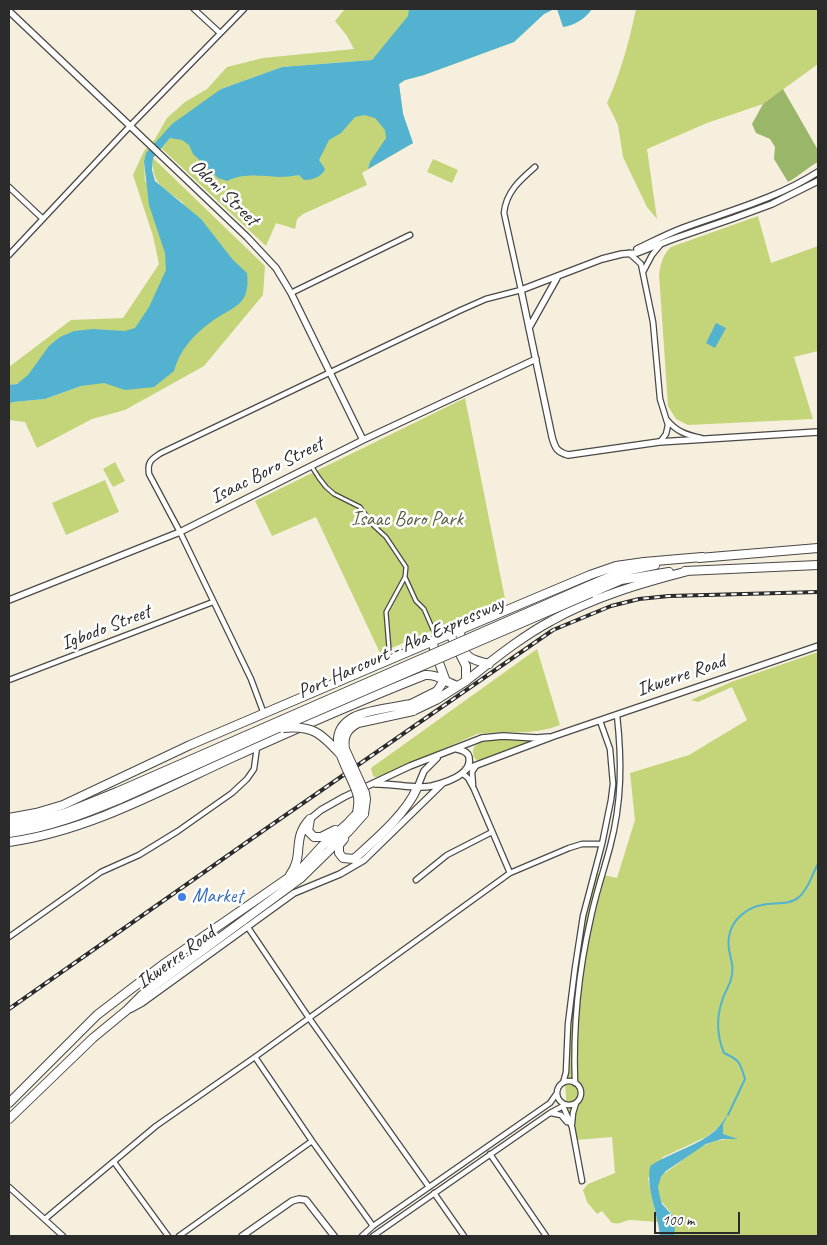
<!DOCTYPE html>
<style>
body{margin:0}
#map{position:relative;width:827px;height:1245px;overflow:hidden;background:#f6efde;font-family:Caveat,sans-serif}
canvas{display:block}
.frame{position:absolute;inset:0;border:10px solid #2b2b2b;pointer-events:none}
.scale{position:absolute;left:654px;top:1212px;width:86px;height:22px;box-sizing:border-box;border:2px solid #2b2b2b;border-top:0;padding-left:6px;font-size:15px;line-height:18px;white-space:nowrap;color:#2b2b2b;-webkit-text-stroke:4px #fff;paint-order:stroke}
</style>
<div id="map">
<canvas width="827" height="1245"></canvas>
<div class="frame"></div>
<div class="scale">100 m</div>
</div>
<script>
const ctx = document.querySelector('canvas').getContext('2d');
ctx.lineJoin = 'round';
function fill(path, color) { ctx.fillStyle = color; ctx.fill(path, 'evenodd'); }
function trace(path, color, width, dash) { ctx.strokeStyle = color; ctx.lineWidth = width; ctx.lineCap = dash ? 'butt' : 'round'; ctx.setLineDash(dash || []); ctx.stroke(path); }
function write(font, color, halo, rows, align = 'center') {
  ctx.font = font + ' Caveat,sans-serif'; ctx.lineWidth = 5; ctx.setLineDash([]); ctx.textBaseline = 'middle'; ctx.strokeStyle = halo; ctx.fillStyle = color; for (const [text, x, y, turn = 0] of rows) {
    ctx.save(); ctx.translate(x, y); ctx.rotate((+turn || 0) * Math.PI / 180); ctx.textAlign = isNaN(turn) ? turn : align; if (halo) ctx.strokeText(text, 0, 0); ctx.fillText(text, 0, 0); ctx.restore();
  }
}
fill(new Path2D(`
 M345,9H435L372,60L282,67L221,89L144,162L145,181L177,217L159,338L9,386V367L71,320L123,318L159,264L153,236L133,175L144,151L155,139L167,118L185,102L207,89L227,67L263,58L354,49L347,36L335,21Z
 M554,9L544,14L514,42L424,75L405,80L399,84L403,114L413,143L362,173L367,185L303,214L297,219L295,229L276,223L266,246L161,148L170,138L354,77L464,17Z
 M636,9H818V64L763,104L707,123L647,149L657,219L647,207L623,157L618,125L607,103C621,72 629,42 636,9Z
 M153,158L265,266L263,295L204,366L125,410L92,419L37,448L25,422L9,420V404L13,402L45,399L81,386L152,356L183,203C164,188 151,185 153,158Z
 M433,159L458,170L452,183L427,172Z
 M758,216L771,263L818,246V351L794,357L813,419L688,425L676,419L668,406L659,274C661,263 663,254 671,247Z
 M465,398L505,599L380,653L316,517L272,536L255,501Z
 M115,462L125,481L113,487L103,469Z
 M105,480L119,512L66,535L52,503Z
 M537,649L560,725C533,736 505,730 477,734L378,778L373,776L371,768Z
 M818,652V1236H674C674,1230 675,1223 673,1217C669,1206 657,1204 658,1187C659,1173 671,1170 680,1162C700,1147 709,1139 736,1139L723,1134V1125L726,1117L717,1129L706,1137L663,1157L648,1178L655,1213L659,1222C649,1221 640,1221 631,1220C623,1220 623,1225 612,1223L602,1211L597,1214L587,1202L583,1190L588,1184L615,1173L612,1137L576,1140L566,1099L565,1078L570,1008L583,915L595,873L617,878L635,820L630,773L689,755L747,720L732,687L698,702L691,700L731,682Z
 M498,739L526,741L529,742L527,744L480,761L475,759C467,742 486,740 498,739Z`), '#c3d578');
fill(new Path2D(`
 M783,89L818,150V162C807,168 799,176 788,182L774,159L775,147L770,139L756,133L752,124L763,104Z`), '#9ab668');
fill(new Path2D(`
 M409,9H554L544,14L514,42L424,75L405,80L399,84L403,114L413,143L368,169L370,162L386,138L385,130L375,118L364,115L355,117L341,133L329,140L319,160L325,169C322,177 312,180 304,180L299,175C292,176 285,177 279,177C261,176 244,173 227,181L218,178L193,154L189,145L182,140L170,138L153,158L152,170L155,181L201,219L233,260L247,273C251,307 232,306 211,322C194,334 179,351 174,371L154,387L125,390L104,383L81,386L45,399L13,402L9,404V385L17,384L28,375L49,346L60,337L74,331L93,329L125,331L135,328L149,307L166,270L165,253L149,205L144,162L146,153L172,124L221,89L282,67L372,60L408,16Z
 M557,9H592C586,18 574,26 563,27Z
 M716,323L726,328L715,348L706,343Z
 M728,1114L723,1125V1134L738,1139H722L706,1144L666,1171L661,1177L658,1187L660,1197L662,1204L673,1216L675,1228L674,1236H660C658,1212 646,1191 650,1166C671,1152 698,1146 716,1130C721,1125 724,1119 728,1114Z`), '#52b2d0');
trace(new Path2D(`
 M728,1115L745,1079C740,1063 740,1060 724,1053C717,1036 716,1019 722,1001C724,993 729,987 731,979C737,960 722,950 732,927C737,916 750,907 762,905C774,902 789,906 799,897C809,889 812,874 818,864`), '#52b2d0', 2);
const pedestrian = new Path2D(`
 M312,467L319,478L326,487L334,494L360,507L373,525L386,537L406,567L405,577L416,601L424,609L437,639
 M389,649L386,612L405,577`);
const minor = new Path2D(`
 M194,9L220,33
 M9,187L43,219
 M629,253L641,264L653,322L660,399L668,425L666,434L660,442
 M9,255L130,126L244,9
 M643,272L652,255L661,244
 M291,293L410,235
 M667,420C676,431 686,435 701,438
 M9,680L213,602
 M264,714L251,679L180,532L149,474C147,461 152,459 161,453L461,310L486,299L521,290L504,213C506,192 520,180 535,167
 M462,773L468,778L474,789L510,873
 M473,785L472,772L476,766
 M416,880L447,855L492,832
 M247,926L309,1018L429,1187
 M9,937L101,872L139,855L178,831L232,793L247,779L254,769L257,747
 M255,1057L312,1141L373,1226
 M557 1093a12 12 0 1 1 24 0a12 12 0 1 1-24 0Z
 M563,1083L566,1072L568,1024L575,968L583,916L602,844L611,800L613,784L610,749L600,721
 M575,1083C573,1029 579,969 591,917C596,893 604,870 610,847C622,802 622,761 617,715
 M563,1106L572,1127L582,1181
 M551,1113L561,1115L567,1122
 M572,1124L573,1113L576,1103
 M490,1154L546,1236
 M114,1162L168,1236
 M9,1187L63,1236
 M434,1193L464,1236
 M45,1219L156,1126L255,1057L510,873L569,848L582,844H602
 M179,1236L312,1141
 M362,1236L373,1226L550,1103L557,1093
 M373,1236L550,1113L565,1105`);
const tertiary = new Path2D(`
 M9,11L247,237L276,268L291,293L363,440
 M818,181L772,204L734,218L673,239L637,253L622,254L602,259L521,290L552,437C555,448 557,452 568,455L659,442L818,432
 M637,249C652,242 667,234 683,228C729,211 776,199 818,172
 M529,328L557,278
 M9,600L180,532L363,440L536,359
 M466,769L554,736L818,646
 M376,784C395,783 414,790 432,786C444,783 473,775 469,757C468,752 462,750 457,749
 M417,788L424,771L437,758
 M310,819L321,810L344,797L410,766L482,738L503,736L537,738L549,737
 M131,1009L142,1003L294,893L340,874L364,860L443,783
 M242,1236L292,1201L299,1199L306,1200L334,1236`);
const primary = new Path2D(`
 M433,642L434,649L445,679
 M411,704L437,691L445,679
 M9,818L36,813L63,805L190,745L450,634L466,666V681L436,700L413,711
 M310,819L308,831L314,837H321L335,830
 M344,839L339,845V853L343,858L354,859C375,840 406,814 417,788
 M9,842C87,831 158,792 229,759C293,730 359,701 425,675C439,674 446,683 458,686
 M290,875C305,854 291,839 310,819
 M9,1103L97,1015L165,963L301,869L322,846L348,823L357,813
 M9,1119L93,1038L127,1010L142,995L301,878L348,832L364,814`);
const trunk = new Path2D(`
 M699,558L818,548
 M685,571L818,565
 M588,586L621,572L655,565
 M591,593L621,580L669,572
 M461,628C460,632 460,635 461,640C463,658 473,660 489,664
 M450,634L590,575L616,566L644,562L702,557
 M466,681C493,660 521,637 551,621C593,597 642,583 688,571
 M9,826L65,813L117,792
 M9,833C48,828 84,814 120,799`);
trace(pedestrian, '#494846', 5.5);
trace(minor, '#494846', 7);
trace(tertiary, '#494846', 8);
trace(primary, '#494846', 10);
trace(trunk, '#494846', 10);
trace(pedestrian, '#fff', 3);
trace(minor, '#fff', 4.5);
trace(tertiary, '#fff', 5.5);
trace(primary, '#fff', 8);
trace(trunk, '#fff', 8);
const rail = new Path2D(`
 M9,1009L267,828L553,630L611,606L639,599L669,596L818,592`);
trace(rail, '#2b2b2b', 4);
trace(rail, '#fff', 2, [5.5]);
const primaryBridge = new Path2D(`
 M357,813C358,807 359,803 358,797C353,772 318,736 354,717C367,710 395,707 411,704
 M364,814L366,799L365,793L345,749C343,736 347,729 358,723L413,711`);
const trunkBridge = new Path2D(`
 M283,728C312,725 321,733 340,754
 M117,792L588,586
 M120,799L276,729L591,593`);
trace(primaryBridge, '#494846', 10, []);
trace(trunkBridge, '#494846', 10, []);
trace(primaryBridge, '#fff', 8);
trace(trunkBridge, '#fff', 8);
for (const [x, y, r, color] of [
 [182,897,5,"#3f7fe0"]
]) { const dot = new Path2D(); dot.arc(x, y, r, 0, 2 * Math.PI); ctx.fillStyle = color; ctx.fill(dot); trace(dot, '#fff', 2); }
write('20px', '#2b2b2b', '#fff', [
 ["Odoni Street",224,193,44],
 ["Isaac Boro Street",267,471,-27],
 ["Igbodo Street",106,628,-21],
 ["Port Harcourt - Aba Expressway",401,648,-24],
 ["Ikwerre Road",681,676,-19],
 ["Ikwerre Road",176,958,-36]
]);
write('20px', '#595e42', '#fff', [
 ["Isaac Boro Park",407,520]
]);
write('20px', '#366cbe', '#fff', [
 ["Market",192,897]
], 'left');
</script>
